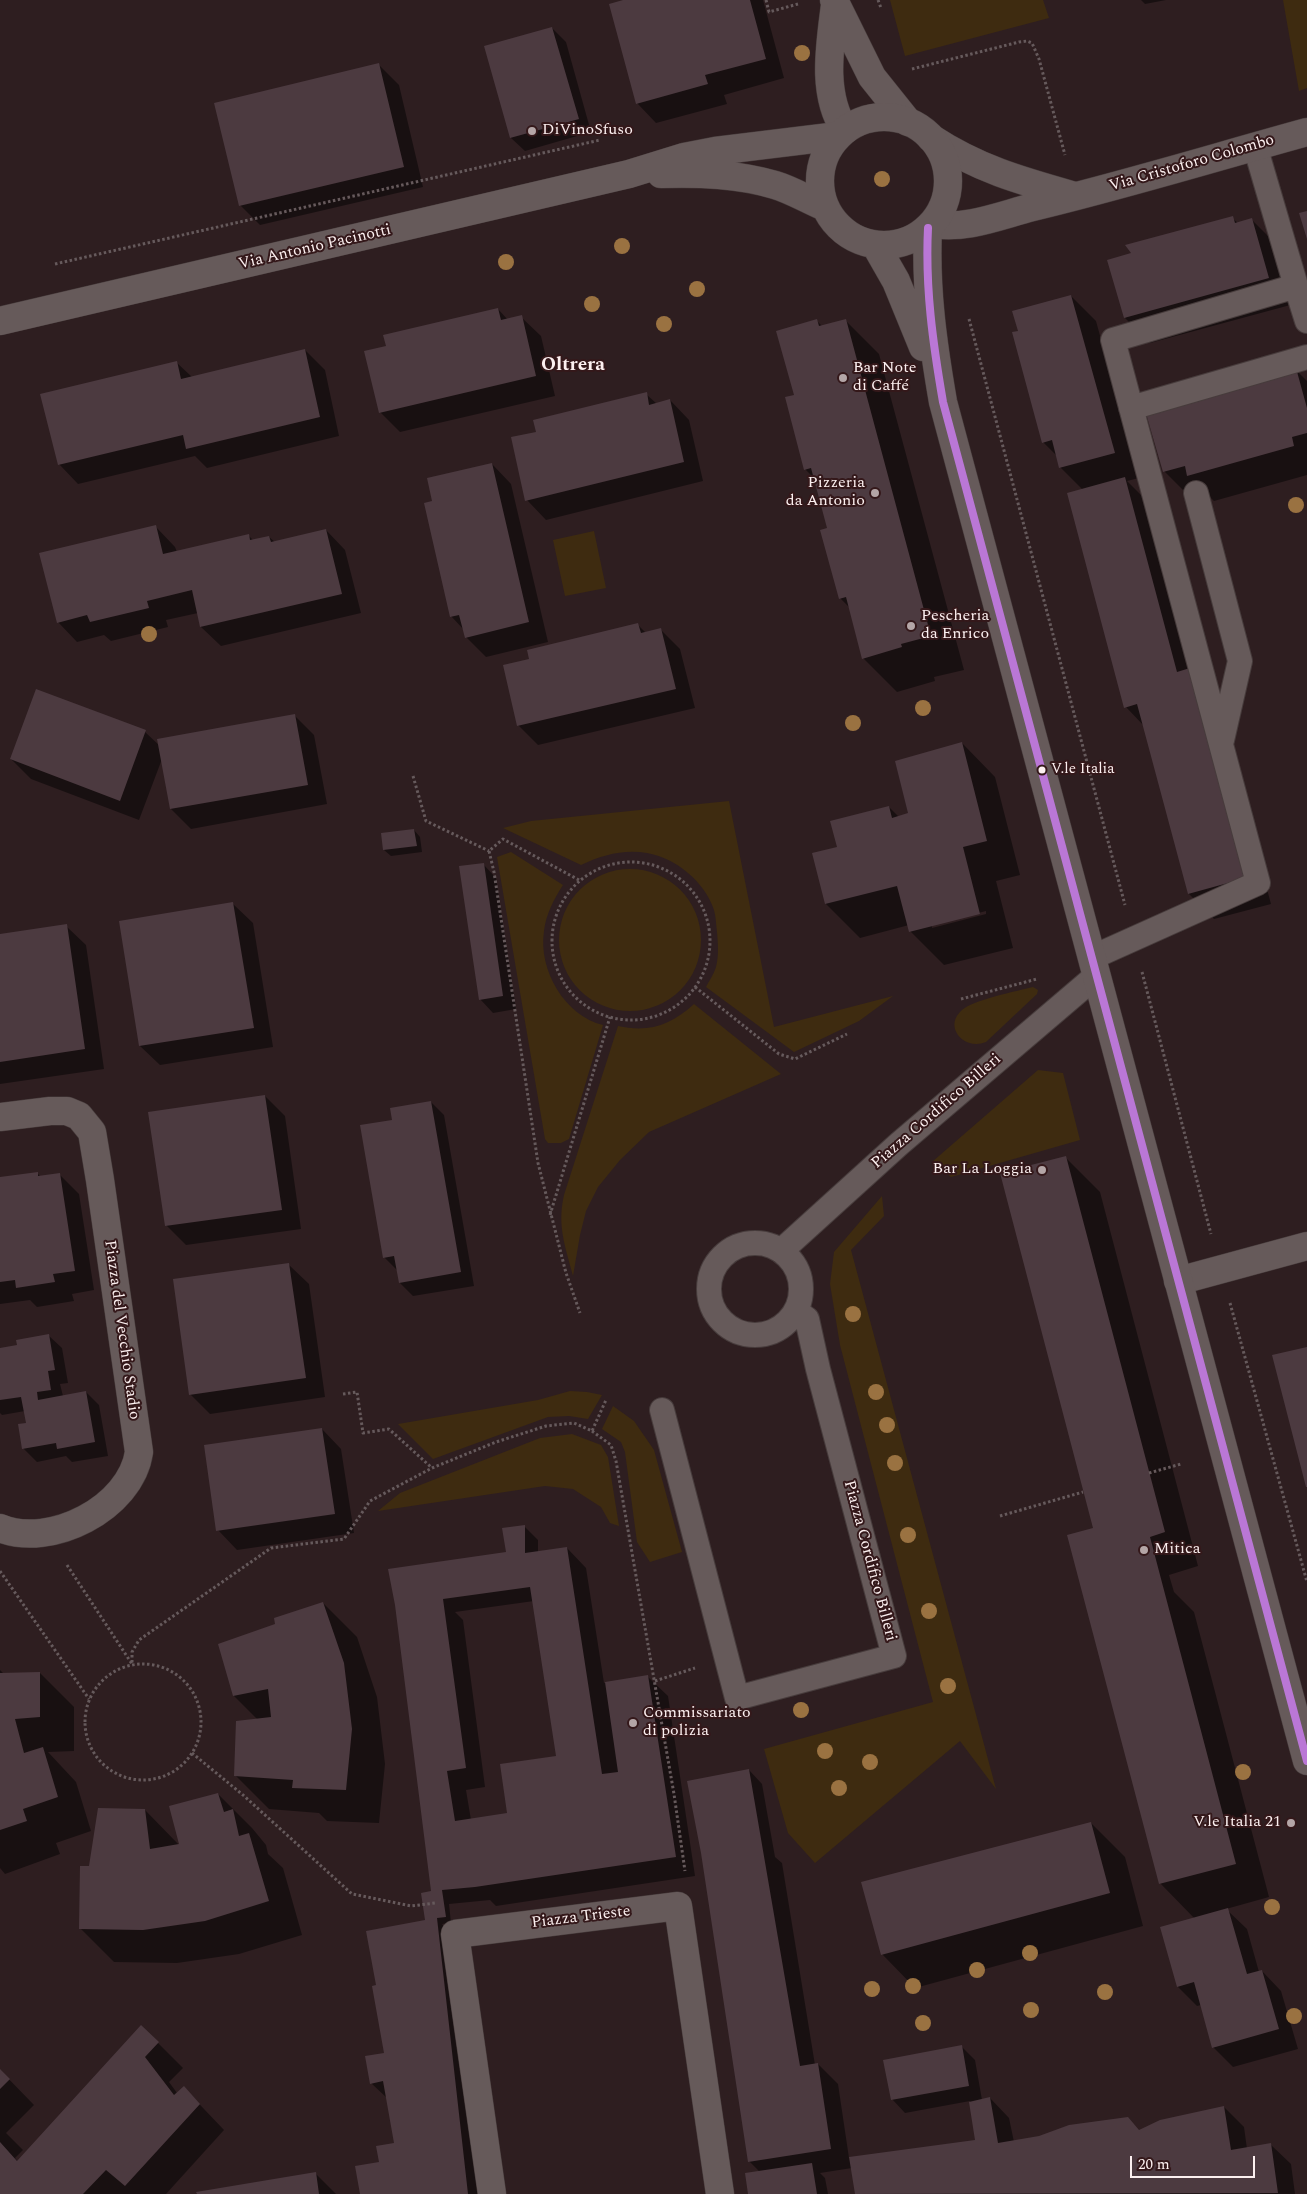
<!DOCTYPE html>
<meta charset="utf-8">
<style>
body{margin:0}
#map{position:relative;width:1307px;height:2194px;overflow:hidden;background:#2e1e20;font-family:Spectral,serif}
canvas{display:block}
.scale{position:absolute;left:1130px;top:2156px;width:125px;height:22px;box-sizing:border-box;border:2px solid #fcf0f0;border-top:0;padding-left:6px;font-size:15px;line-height:18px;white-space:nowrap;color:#fcf0f0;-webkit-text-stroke:4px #34181a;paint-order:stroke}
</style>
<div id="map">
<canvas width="1307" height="2194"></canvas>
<div class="scale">20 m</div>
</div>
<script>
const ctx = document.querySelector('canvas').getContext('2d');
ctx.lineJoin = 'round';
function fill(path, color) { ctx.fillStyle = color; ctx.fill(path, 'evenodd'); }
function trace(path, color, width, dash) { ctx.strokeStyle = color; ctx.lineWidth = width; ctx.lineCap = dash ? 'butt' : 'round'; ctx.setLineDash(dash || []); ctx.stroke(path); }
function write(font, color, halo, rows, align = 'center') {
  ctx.font = font + ' Spectral,serif'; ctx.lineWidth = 4; ctx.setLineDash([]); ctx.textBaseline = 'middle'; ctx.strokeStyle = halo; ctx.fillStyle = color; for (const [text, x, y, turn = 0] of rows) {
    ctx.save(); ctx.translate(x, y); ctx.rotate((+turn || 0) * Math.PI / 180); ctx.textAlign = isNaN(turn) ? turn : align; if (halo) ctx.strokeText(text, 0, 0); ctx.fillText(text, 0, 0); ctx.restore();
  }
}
fill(new Path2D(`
 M890,0H1043L1049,18L905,56Z
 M1283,0H1307V88L1299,91Z
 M594,531L606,588L565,596L553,540Z
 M729,801L774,1027L893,996L859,1021L794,1052L706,987C709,981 714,974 716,967C719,956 718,943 717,932C716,925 716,917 714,910C705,882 676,858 647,853C624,849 602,855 581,865L503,828L531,821Z
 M511,852L563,885C554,899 546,914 544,931C538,970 565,1016 603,1025L569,1139L561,1143H548L545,1139L497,857Z
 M559 940a71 71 0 1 1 142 0a71 71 0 1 1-142 0Z
 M1033,987L1038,990L1037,994L986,1042C963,1051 943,1026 962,1010C973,1000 1017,991 1033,987Z
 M694,1004L781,1074L649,1132L620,1160L598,1187L586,1211L580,1235L573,1276C565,1245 557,1226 564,1195L618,1026C649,1033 671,1025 694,1004Z
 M1038,1070L1063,1073L1080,1140L951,1177L932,1162Z
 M882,1196L884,1216L851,1250L996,1789L960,1741L815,1863L788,1833L764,1749L933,1702L840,1345L830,1284L834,1252Z
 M570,1391L587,1392L602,1395L588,1419L569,1416L548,1417L433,1459L398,1424L538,1400Z
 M613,1406L634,1421L654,1450L682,1552L650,1562L637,1542L625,1452L621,1442L602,1429Z
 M572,1434L601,1445L608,1457L619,1526L610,1523L601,1507L573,1489L545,1486L378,1511L400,1493L540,1438Z`), '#3e2b10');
fill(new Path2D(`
 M628,0H763L784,78L724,95L727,104L656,123L637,103Z
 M1141,0H1166L1145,4Z
 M552,28L566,42L591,132L525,151L511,138L486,47Z
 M379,65L399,85L423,187L260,225L240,205Z
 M1232,218L1238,223L1252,220L1277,245L1294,304L1150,343L1125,318Z
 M1071,296L1096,321L1139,478L1127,481L1150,504L1215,695L1271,904L1214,919L1189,894L1144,726L1126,707L1083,490L1060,467L1058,457L1043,442L1019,331Z
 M498,309L508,320L521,317L541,336L555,396L400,432L380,412L387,347Z
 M816,320L823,327L846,321L879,354L964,670L934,677L935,681L897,692L863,658L850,608L840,598L829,529L815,479L805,469L795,396Z
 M305,350L325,370L339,436L207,468L195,456L78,484L59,464L176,362L192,377Z
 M1295,369L1307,381V475L1214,501L1205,492L1189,496L1164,471Z
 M646,394L657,404L670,400L689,420L703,481L546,520L527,500L537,433Z
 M492,464L511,484L548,642L486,657L466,637L464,630L451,616L433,502Z
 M156,527L175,547L177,552L248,535L253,540L269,537L275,542L326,530L345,550L361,613L221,646L201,627L198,613L166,620L168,627L111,641L104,635L77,642L58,622Z
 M638,625L646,633L660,629L680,649L695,708L538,745L518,725Z
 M294,715L314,735L327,804L191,829L171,809L162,759L139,820L31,779L11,759L145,732L160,746Z
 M962,743L995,777L1020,875L996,881L1013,948L944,965L910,931L909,925L860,938L826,904L814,854L838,848L889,807L899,817L910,814ZM986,911V914L932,928V925Z
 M414,830L420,837L422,852L391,856L384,850Z
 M483,864L496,878L516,1009L493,1013L480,999Z
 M233,904L253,923L273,1047L160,1065L140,1046Z
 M66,926L86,945L104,1069L0,1084V936Z
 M265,1096L285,1116L301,1229L186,1245L166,1225Z
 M431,1102L444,1115L474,1286L413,1296L400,1283L398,1271L384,1257L394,1121Z
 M1066,1158L1100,1192L1198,1566L1169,1575L1174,1592L1194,1612L1269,1897L1226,1909L1247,1929L1259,1972L1262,1971L1281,1991L1298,2049L1233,2067L1213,2047L1201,2005L1197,2006L1178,1987L1195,1919L1160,1883L1095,1529Z
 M37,1173L41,1177L59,1174L79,1194L94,1290L72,1294L74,1301L37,1307L30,1300L0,1304V1186Z
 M289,1265L309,1284L325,1397L210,1414L190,1394Z
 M48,1335L62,1348L68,1383L60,1384L63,1396L86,1392L99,1405L108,1456L72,1462L66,1456L37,1462L23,1448L27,1424L25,1411L2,1415L0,1413V1349L18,1346Z
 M322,1429L341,1449L354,1533L237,1550L218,1530Z
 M524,1526L538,1540V1553L567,1548L586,1568L604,1683L648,1677L668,1696L695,1876L496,1906L490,1900L449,1904L451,1923L442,1924L456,1939L498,2194H362L380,2163L396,2144L388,2099L371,2083L386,2054L378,1986L427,1921L434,1892L396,1605L508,1553ZM534,1601L558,1757L509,1814L471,1820L466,1790L485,1787L463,1620L455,1612Z
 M323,1603L357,1637L377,1697L385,1764L379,1823L327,1821L319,1813L269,1809L235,1775L258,1720L234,1696L219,1645L276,1625Z
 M0,1670L4,1674L40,1673L74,1707V1751L48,1752L76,1782L91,1831L56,1843L60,1854L5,1874L0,1868Z
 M749,1770L762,1784L775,1857L782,1863L815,2065L818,2064L838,2084L849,2158L976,2141L970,2101L905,2113L892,2099L961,2046L975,2060L982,2100L990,2098L1009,2118L1014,2142L1140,2131L1224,2107L1244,2127L1247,2149L1271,2145L1291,2164L1295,2194H856L852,2168L820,2173L825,2178L828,2194H750L760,2172L749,2161Z
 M218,1794L252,1828L266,1845L268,1854L283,1868L302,1935L239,1954L177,1963L114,1962L80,1928L90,1867L145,1810L181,1847Z
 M1091,1823L1125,1857L1143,1926L915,1988L882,1954Z
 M141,2026L183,2068L169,2082L177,2093L184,2088L224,2130L166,2194H0V2070L34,2105L6,2133L23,2150L15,2158L18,2162Z
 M315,2173L336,2194H198Z`), '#0007');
fill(new Path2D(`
 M623,0H750L766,59L705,75L708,84L636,104L609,4Z
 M552,27L579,119L510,138L484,46Z
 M379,63L404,167L239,206L214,103Z
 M1307,211V239L1299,213Z
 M1233,216L1235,223L1252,218L1269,278L1124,318L1107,260L1131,253L1125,245Z
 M1071,295L1115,453L1059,468L1052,440L1042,443L1012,332L1018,331L1012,311Z
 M498,308L501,320L522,315L536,376L379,413L364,351L386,346L383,335Z
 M817,319L819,326L846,319L931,636L901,644L902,647L862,659L846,597L839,599L820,530L827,528L811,468L804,470L785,397L794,395L776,331Z
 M305,349L320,417L186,449L183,435L58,465L40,394L177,361L181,379Z
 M1296,368L1307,408V433L1292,437L1294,446L1187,476L1185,466L1163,472L1145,410Z
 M647,392L649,405L670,399L684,462L525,501L511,437L536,432L533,420Z
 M492,463L529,622L465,638L459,615L450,617L424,503L432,501L427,478Z
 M1125,477L1177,672L1190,668L1246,878L1188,894L1137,704L1124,708L1067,493Z
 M156,525L163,554L249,534L250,540L269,536L271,542L326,529L342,594L200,627L192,590L147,601L149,608L90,622L87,615L57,623L39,553Z
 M638,623L641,633L661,628L676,689L517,726L503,665L529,659L527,650Z
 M36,689L146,730L120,801L10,759Z
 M295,714L308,785L170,809L157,739Z
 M962,742L987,841L963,847L980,914L909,932L897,886L825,904L812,853L837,847L830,821L889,806L892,818L908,813L895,761Z
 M414,829L417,846L383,850L381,833Z
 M484,863L503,996L479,1000L459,866Z
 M233,902L254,1028L139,1046L119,921Z
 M67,924L85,1049L0,1062V934Z
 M265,1095L282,1210L165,1226L148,1112Z
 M431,1101L461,1272L399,1283L394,1256L383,1258L360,1125L392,1120L390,1108Z
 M1066,1156L1165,1532L1150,1537L1236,1864L1159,1884L1067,1535L1093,1528L1000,1173Z
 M38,1172V1176L60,1173L75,1271L53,1274L55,1282L16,1288L15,1280L0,1282V1177Z
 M289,1263L306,1378L189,1395L173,1279Z
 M49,1334L55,1370L48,1371L51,1390L37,1392L38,1400L86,1391L95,1442L57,1449L56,1443L22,1449L18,1424L26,1423L21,1397L0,1400V1348L17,1345L16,1340Z
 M1307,1347V1487H1306L1272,1355Z
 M322,1428L335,1514L216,1531L204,1445Z
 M525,1525V1553L567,1547L602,1774L618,1772L605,1682L648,1675L676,1857L475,1887L442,1890L446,1917L437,1918L468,2194H360L355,2166L379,2162L376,2146L394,2143L383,2081L370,2084L365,2056L384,2053L372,1986L376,1985L366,1931L425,1920L421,1893L431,1891L395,1605L388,1569L506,1552L502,1528ZM530,1587L556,1756L500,1764L507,1813L455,1821L447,1771L466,1768L443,1599Z
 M323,1602L344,1663L352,1729L346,1790L292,1788L293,1780L234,1776L236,1721L271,1717L268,1689L233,1696L218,1644L275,1624L274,1618Z
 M40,1672V1717L15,1719L24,1753L43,1747L58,1797L23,1809L27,1821L0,1830V1673Z
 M749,1769L800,2066L818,2063L831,2149L748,2162L701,1853L687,1781Z
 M218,1793L224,1812L233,1809L239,1836L249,1833L269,1901L205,1921L143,1930L79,1929L80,1866H89L98,1808L145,1809L150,1849L179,1844L169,1806Z
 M1091,1822L1110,1893L881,1955L861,1882Z
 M1228,1908L1247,1974L1262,1970L1279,2029L1212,2048L1194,1982L1177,1987L1160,1927Z
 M141,2025L159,2042L145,2057L174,2095L184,2086L200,2104L125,2186L106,2170L83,2194H0V2142L17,2161Z
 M962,2045L969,2086L891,2100L883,2060Z
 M0,2069L10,2079L0,2089Z
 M990,2097L998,2143L1039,2136L1069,2125L1128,2117L1139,2130L1160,2120L1224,2106L1231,2150L1271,2143L1278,2193L855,2194L849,2157L975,2140L969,2102Z
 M812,2163L817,2194H748L745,2173Z
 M316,2172L319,2194H197L196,2192Z`), '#4c3a40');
const lane = new Path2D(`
 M1296,286L1307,321
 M1131,408L1307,357
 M1196,493L1240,661L1222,740
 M1091,958L1258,883L1113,340L1296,286L1255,146
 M709 1289a46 46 0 1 1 92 0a46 46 0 1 1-92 0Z
 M781,1251L899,1144L1096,976
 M662,1410L737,1698L894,1656L818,1369L807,1319L796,1311`);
const street = new Path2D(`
 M834,0L872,77L908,122
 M835,5C830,45 821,94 845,130
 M931,138C978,169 1022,181 1075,196
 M933,224C966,230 1001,215 1033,207C1125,185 1216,157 1307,132
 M0,1117L50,1111H67L79,1116L92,1132L100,1180L139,1452C131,1508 50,1549 0,1528
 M1178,1281L1307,1246
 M492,2194L455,1934L678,1906L720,2194`);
const secondary = new Path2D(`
 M820 181a64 64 0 1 1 128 0a64 64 0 1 1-128 0Z
 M661,174C700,173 738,174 775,185C792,190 808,200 825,207
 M928,228C925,288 933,344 943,402L1307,1761
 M876,246L896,281L923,347
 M0,321L629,174L684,157L715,151L838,136`);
trace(lane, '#473c3c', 26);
trace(street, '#473c3c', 29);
trace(secondary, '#473c3c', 29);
trace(new Path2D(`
 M766,0L769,12L798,4
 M878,0L881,8
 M912,69L1019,42L1027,41L1032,43L1039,59L1065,155
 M55,264L600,140
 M969,319L1125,905
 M413,776L426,821L489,851
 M552 941a79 79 0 1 1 158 0a79 79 0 1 1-158 0Z
 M579,880L503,839L489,851L494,872L538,1163L566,1273L580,1313
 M1142,972L1211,1234
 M695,987L779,1054L795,1059L847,1034
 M961,999L1037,979
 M550,1215L610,1017
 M1230,1303L1307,1582
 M343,1394L357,1392L363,1433L389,1429L432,1468
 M592,1431L611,1445L616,1461L674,1794L685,1871
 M1149,1473L1181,1464
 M1000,1516L1083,1492
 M67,1565L132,1664V1652L139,1640L271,1548L344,1539L370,1501L432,1468L496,1442L546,1426L574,1423L592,1431L606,1400
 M0,1571L89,1699
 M85 1722a58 58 0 1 1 116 0a58 58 0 1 1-116 0Z
 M655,1681L695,1668
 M192,1753L243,1795L352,1894L411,1906L435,1903`), '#665a5c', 3, [2.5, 2.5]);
trace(lane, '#665a5a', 24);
trace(street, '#665a5a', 28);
trace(secondary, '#665a5a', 28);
trace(new Path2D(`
 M928,228C925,288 933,344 943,402L1307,1761`), '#ba77d6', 8);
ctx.fillStyle = '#9a7241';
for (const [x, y] of [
 [802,53],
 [882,179],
 [622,246],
 [506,262],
 [697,289],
 [592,304],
 [664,324],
 [1296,505],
 [149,634],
 [923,708],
 [853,723],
 [853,1314],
 [876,1392],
 [887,1425],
 [895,1463],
 [908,1535],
 [929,1611],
 [948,1686],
 [801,1710],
 [825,1751],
 [870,1762],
 [1243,1772],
 [839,1788],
 [1272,1907],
 [1030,1953],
 [977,1970],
 [913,1986],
 [872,1989],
 [1105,1992],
 [1031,2010],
 [1294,2016],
 [923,2023]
]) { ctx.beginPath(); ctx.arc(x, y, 8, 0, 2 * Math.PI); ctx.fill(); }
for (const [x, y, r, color] of [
 [532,131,5,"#b4a6a7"],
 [843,378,5,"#b4a6a7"],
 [875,493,5,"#b4a6a7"],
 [911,626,5,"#b4a6a7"],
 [1042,770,4.5,"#fcf0f0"],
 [1042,1170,5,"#b4a6a7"],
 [1144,1550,5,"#b4a6a7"],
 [633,1723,5,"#b4a6a7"],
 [1291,1823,5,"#b4a6a7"]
]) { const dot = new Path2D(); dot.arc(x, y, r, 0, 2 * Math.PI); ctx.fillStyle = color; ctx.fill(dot); trace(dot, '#34181a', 2); }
write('15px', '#fcf0f0', '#34181a', [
 ["V.le Italia",1051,770]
], 'left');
write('16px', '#fcf0f0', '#34181a', [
 ["DiVinoSfuso",542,131],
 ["Bar Note",853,369],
 ["di Caffé",853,387],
 ["Pizzeria",865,484,"right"],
 ["da Antonio",865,502,"right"],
 ["Pescheria",921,617],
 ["da Enrico",921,635],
 ["Bar La Loggia",1032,1170,"right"],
 ["Mitica",1154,1550],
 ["Commissariato",643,1714],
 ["di polizia",643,1732],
 ["V.le Italia 21",1281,1823,"right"]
], 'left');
write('16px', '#fcf0f0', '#34181a', [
 ["Via Cristoforo Colombo",1192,164,-16],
 ["Via Antonio Pacinotti",315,248,-13],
 ["Piazza Cordifico Billeri",937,1112,-41],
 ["Piazza del Vecchio Stadio",121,1330,82],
 ["Piazza Cordifico Billeri",869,1561,75],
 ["Piazza Trieste",581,1918,-7]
]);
write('bold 19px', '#fcf0f0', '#34181a', [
 ["Oltrera",573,366]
]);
</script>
